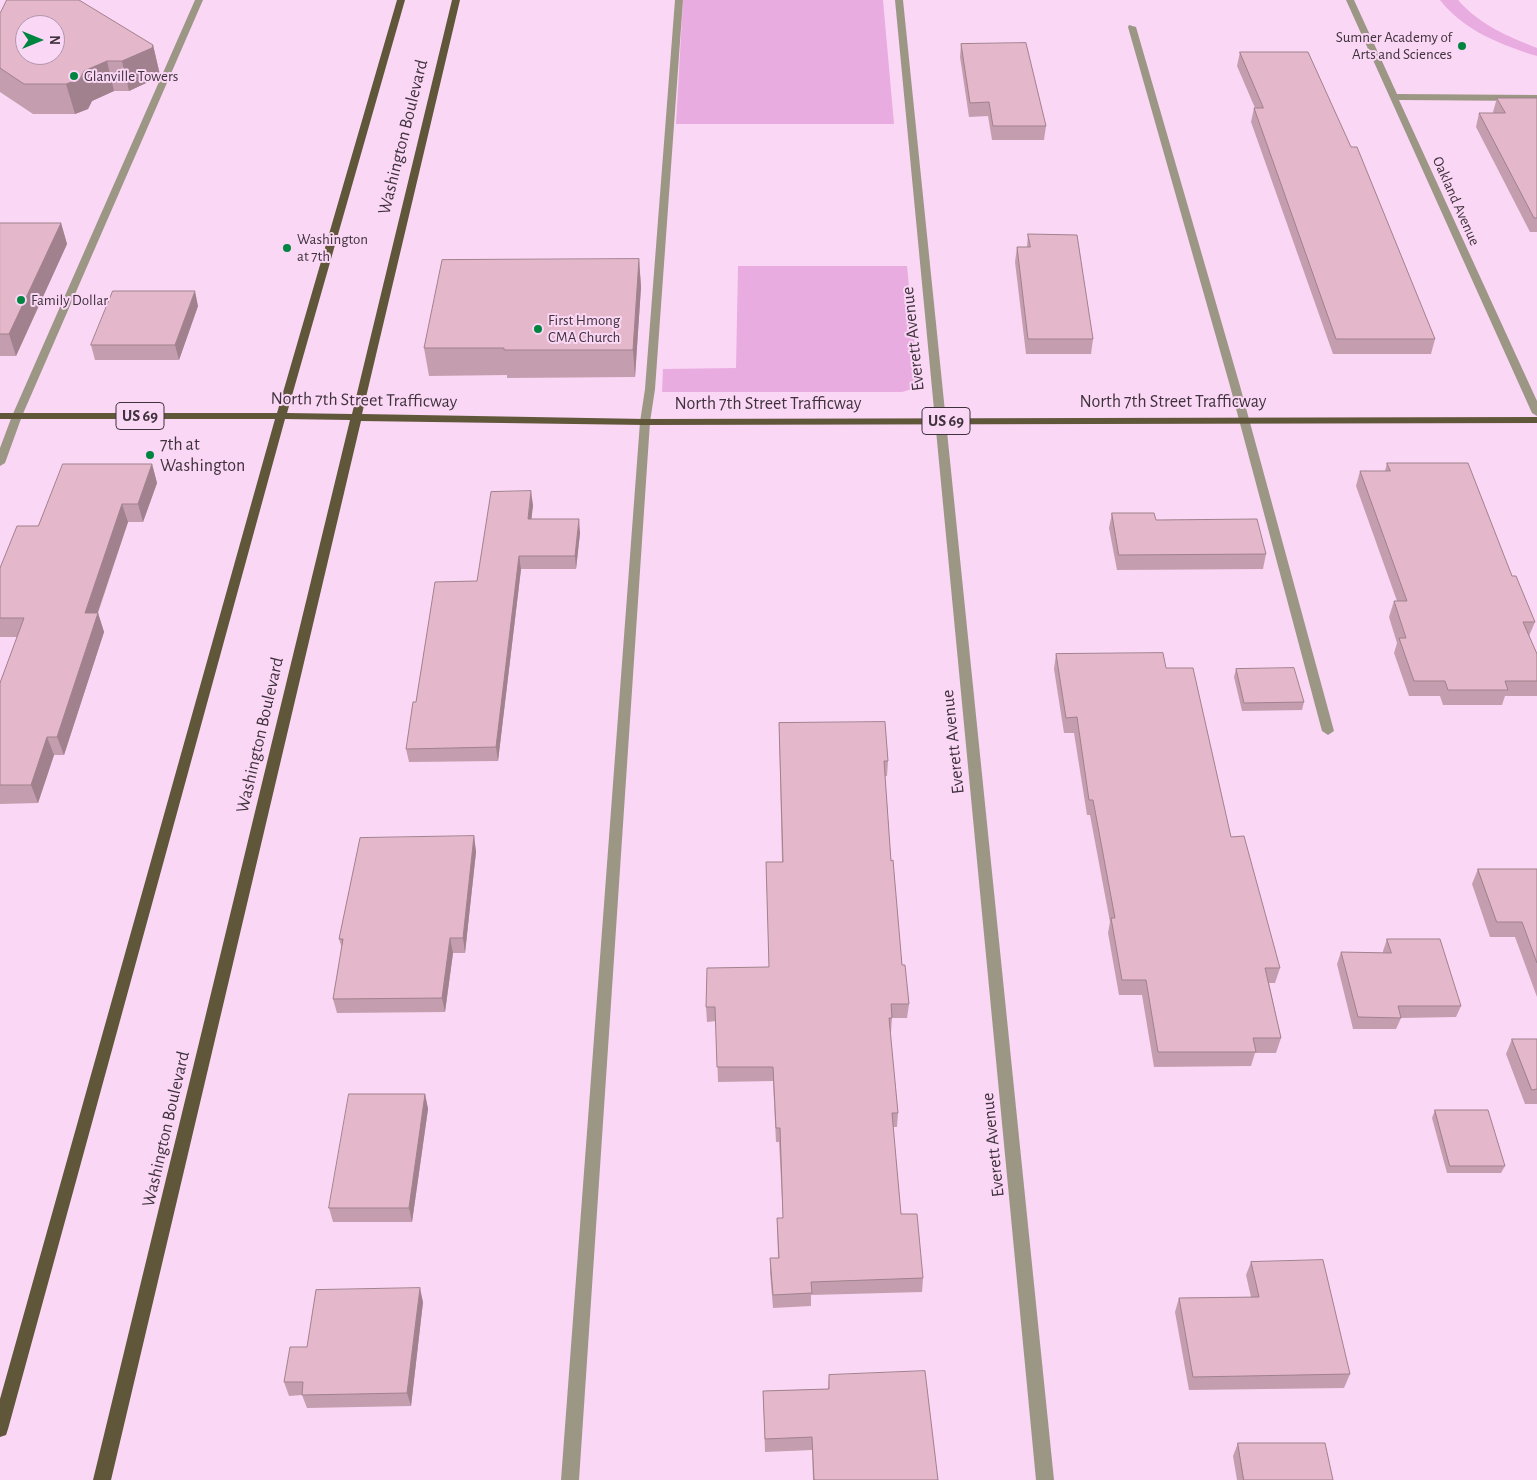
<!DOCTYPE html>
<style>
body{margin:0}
#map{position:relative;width:1537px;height:1480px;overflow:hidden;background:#fad7f4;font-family:"Alegreya Sans",sans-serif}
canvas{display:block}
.north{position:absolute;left:15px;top:15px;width:50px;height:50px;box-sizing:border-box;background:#fad7f4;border:1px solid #af95ab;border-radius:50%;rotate:90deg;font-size:14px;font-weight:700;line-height:20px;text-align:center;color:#3f323d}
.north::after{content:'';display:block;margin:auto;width:18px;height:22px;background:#008541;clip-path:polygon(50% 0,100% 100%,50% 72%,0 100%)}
</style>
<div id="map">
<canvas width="1537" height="1480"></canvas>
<div class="north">N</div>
</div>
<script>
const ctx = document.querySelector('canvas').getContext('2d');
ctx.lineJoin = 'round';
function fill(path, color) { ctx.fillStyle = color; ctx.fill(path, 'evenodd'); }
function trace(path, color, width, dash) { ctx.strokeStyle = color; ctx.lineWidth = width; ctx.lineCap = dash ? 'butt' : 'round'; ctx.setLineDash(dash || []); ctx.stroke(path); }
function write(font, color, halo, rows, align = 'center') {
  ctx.font = font + ' "Alegreya Sans",sans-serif'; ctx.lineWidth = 4; ctx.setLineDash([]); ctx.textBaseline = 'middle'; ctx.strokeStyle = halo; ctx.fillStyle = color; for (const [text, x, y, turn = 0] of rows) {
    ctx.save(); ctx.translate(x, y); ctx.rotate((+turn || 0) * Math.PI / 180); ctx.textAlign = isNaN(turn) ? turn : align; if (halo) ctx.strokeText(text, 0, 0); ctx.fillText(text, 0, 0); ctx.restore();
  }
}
fill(new Path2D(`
 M683,0H883L894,124H676Z
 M1440,0H1458C1480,25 1507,36 1537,48V56C1501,45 1463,30 1440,0Z
 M738,266H907L918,380L912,389L902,392H662L663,369L736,368Z`), '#e9ace0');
fill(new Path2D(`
 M195,0H203L22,416L5,463L0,466V448L12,416Z
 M675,0H683L655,389L650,422L579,1480H561L640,422L645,389Z
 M895,0H903L1054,1480H1036Z
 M1346,0H1354L1397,94L1537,95V101L1399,100L1537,401V416L1532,413Z
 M1129,25L1136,27L1240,386L1334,731L1328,735L1322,731L1230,386L1128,27Z`), '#9c9685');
fill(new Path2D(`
 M397,0H405L287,413L352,414L452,0H460L362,414L645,419L1537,417V423L645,425L361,421L111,1480H93L350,420L285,419L8,1429L6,1435L0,1437V1399L275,419H0V413H277Z`), '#605639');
fill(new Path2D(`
 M0,14L153,45L160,75L159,77L129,91H114L92,101L88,109L75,114H33L0,92Z
 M961,44L1046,126L1044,140H992L988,116L969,117L960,57Z
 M1240,52L1435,339L1431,354H1333L1251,122L1254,108H1255L1237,66Z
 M1497,98H1537V232H1530L1476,127L1479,113H1494L1493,112Z
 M0,223H61L67,244L16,356H0Z
 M1028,234L1093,339L1091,354H1026L1015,262L1017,247H1027Z
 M639,259L641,287L635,377L507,378V375L429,376L424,348Z
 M198,306L179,360H95L91,345Z
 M1387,463L1512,576L1535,622L1529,636L1537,654V696H1505L1502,705H1443L1440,696H1409L1394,653L1397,643L1389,617L1394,601H1397L1356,486L1360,471H1385Z
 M152,464L157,483L143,522H128L98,613L104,632L64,755H54L38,803L0,804V683L17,637H0V568L38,526Z
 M533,505L531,519L580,533L576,569H521L498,761L409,762L406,749L477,581Z
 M1112,513L1266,554L1263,569L1117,570L1109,528Z
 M1056,654L1166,668L1231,837L1280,968L1275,983H1269L1281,1038L1276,1053H1255L1251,1066L1154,1067L1142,995H1119L1108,933L1110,922L1090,815H1087L1074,733H1064L1054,669Z
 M1236,669L1304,702L1302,710L1242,711L1234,677Z
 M779,723L888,761L887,776H885L891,861L902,965L909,1004L907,1018H892L891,1032H890L898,1113L897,1127H893L901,1214L923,1278L922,1292L811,1295V1306L773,1308L770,1272V1258H778L777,1218H783L779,1142H776L773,1081L718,1082L716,1021L707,1022L706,1007L769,967L766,862H782Z
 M474,836L476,852L465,953H453L445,1012L337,1013L333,999L342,948L339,939Z
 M1478,869H1537V997L1515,937H1490L1472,884Z
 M1387,939L1461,1006L1456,1017L1401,1018L1396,1029H1353L1337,964L1341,952L1383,953V951Z
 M1512,1039H1537V1104H1525L1506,1054Z
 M425,1094L428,1109L412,1222H333L329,1208Z
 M1435,1110L1505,1166L1501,1173H1447L1432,1118Z
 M1251,1262L1350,1374L1344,1388L1189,1390L1175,1312L1179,1298L1251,1297L1246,1275Z
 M423,1302L411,1406L307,1408L302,1395L289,1396L284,1382L307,1347Z
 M829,1375L938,1480H813L812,1450L765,1452L763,1391L828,1389Z
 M1238,1443L1333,1480H1237L1233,1456Z`), '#c49eae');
fill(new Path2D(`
 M153,45L160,75L159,77L129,91L122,61Z
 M107,61L114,91L92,101L88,109L75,114L66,84L84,71Z
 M61,223L67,244L16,356L9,334Z
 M639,259L641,287L635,377L633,350Z
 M195,291L198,306L179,360L175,345Z
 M152,464L157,483L143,522L138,504Z
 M531,491L533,505L530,533L528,519Z
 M122,504L128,522L91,632L85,613Z
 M579,519L580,533L576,569L575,556Z
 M519,556L521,569L498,761L496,747Z
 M98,613L104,632L64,755L57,737Z
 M47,737L54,755L38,803L31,785Z
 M474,836L476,852L465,953L463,938Z
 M450,938L453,953L445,1012L442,998Z
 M425,1094L428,1109L412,1222L409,1208Z
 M420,1288L423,1302L411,1406L407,1393Z`), '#a0818d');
const building = new Path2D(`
 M7,0H79L153,45L152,48L122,61H107L84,71L80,79L66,84H24L0,68V14ZM25,25H55V55H25Z
 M1026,43L1046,126H993L989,102L970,103L961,44Z
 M1240,52H1308L1351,147H1357L1435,339H1336L1254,108H1263Z
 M1497,98H1537V218H1534L1479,113H1505Z
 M0,223H61L9,334H0Z
 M1028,234L1077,235L1093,339H1028L1017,247H1030Z
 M639,259L633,350H504V348H424L442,260Z
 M113,291H195L175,345H91Z
 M1387,463H1468L1512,576H1516L1535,622H1523L1537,654V681H1505L1508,690H1448L1445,681H1414L1399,638H1406L1394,601H1407L1360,471H1390Z
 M63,464H152L138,504H122L85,613H98L57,737H47L31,785H0V683L24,618H0V568L17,526H38Z
 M531,491L528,519H579L575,556H519L496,747L406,749L413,702H416L435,582L477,581L491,492Z
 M1112,513H1154L1156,520L1257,519L1266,554L1119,555Z
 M1163,653L1166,668H1193L1231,837L1244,836L1280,968H1265L1281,1038H1253L1256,1052H1158L1146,980H1122L1111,918H1115L1093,800H1089L1077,717L1066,718L1056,654Z
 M1294,668L1304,702L1244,703L1236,669Z
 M885,722L888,761H884L891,861L893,860L902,965H905L909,1004H891L892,1018H889L898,1113H892L901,1214H917L923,1278L811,1282L812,1293L773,1295L770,1258H779L777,1218H783L780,1128H776L773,1067H717L715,1007H706L707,968L769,967L766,862H783L779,723Z
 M474,836L463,938H450L442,998L333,999L343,939H339L360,838Z
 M1478,869H1537V963L1522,922H1497Z
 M1387,939H1440L1461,1006H1398L1401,1018L1358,1017L1341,952L1391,953Z
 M1512,1039H1537V1089L1532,1090Z
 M349,1094H425L409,1208H329Z
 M1435,1110H1488L1505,1166H1450Z
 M1323,1260L1350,1374L1193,1377L1179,1298L1259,1297L1251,1262Z
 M420,1288L407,1393L302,1395L303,1382H284L290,1347H307L316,1290Z
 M925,1371L938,1480H814L812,1437L765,1439L763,1391L829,1389V1375Z
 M1238,1443H1325L1333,1480H1244Z`);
fill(building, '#e4b8ca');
trace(building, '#a0818d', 1);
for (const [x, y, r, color] of [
 [1462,46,5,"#008541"],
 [74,76,5,"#008541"],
 [287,248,5,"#008541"],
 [21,300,5,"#008541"],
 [538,329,5,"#008541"],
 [150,455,5,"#008541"]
]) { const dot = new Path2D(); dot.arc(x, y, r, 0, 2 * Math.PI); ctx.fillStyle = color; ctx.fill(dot); trace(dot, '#fad7f4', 2); }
write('15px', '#3f323d', '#fad7f4', [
 ["Sumner Academy of",1452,37,"right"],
 ["Arts and Sciences",1452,54,"right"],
 ["Glanville Towers",84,76],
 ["Washington",297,239],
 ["at 7th",297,256],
 ["Family Dollar",31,300],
 ["First Hmong",548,320],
 ["CMA Church",548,337]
], 'left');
write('15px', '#3f323d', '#fad7f4', [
 ["Oakland Avenue",1456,201,66]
]);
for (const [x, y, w] of [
 [140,416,48],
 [946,421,48]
]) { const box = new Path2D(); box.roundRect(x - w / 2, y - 13.5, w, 27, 4); ctx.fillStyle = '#fad7f4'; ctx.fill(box); trace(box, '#3f323d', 1); }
write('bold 16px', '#3f323d', null, [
 ["US 69",140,416],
 ["US 69",946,421]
]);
write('18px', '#3f323d', '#fad7f4', [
 ["Washington Boulevard",403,137,-76],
 ["Everett Avenue",913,339,-96],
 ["North 7th Street Trafficway",364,400,1],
 ["North 7th Street Trafficway",1173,402],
 ["North 7th Street Trafficway",768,404],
 ["Washington Boulevard",260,735,-77],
 ["Everett Avenue",953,742,-96],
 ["Washington Boulevard",166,1129,-77],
 ["Everett Avenue",993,1145,-96]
]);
write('18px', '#3f323d', '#fad7f4', [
 ["7th at",160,445],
 ["Washington",160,466]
], 'left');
</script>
